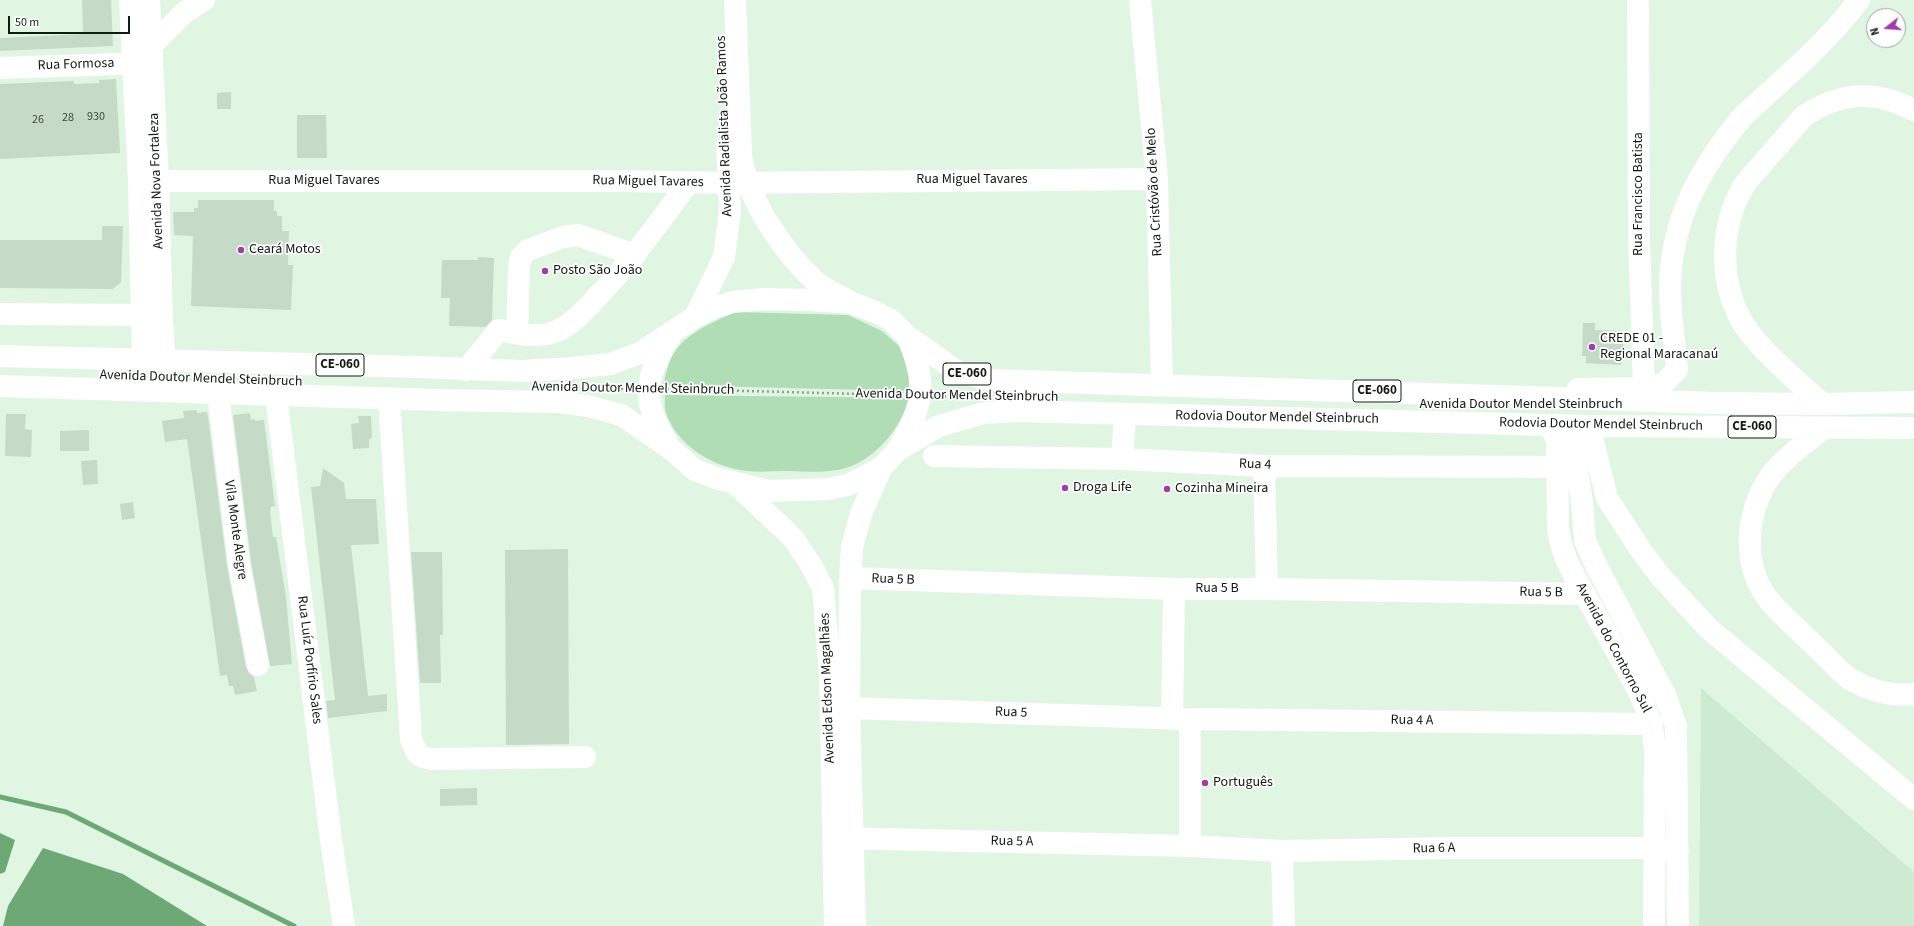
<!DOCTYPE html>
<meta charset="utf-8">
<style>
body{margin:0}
#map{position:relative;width:1914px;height:926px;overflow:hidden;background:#e0f6e2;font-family:"Source Sans 3",sans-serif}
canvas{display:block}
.north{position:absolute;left:1866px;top:8px;width:40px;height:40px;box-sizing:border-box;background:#fff;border:1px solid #a0a3a1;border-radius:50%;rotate:253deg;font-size:11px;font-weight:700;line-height:16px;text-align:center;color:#121a13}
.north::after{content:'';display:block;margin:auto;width:14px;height:18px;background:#a03ea5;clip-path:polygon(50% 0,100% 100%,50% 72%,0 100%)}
.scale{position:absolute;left:8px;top:16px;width:122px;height:18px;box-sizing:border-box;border:2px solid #121a13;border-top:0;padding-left:5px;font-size:12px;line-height:14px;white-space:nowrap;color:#121a13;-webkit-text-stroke:3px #fff;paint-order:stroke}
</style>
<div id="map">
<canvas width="1914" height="926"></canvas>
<div class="north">N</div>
<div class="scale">50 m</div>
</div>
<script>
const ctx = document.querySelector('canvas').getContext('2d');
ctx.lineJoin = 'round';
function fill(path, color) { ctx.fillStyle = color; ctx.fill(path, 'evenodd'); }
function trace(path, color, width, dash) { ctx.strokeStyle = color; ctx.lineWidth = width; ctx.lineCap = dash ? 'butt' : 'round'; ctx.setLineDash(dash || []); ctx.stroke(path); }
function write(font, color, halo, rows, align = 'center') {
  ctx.font = font + ' "Source Sans 3",sans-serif'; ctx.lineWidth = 3.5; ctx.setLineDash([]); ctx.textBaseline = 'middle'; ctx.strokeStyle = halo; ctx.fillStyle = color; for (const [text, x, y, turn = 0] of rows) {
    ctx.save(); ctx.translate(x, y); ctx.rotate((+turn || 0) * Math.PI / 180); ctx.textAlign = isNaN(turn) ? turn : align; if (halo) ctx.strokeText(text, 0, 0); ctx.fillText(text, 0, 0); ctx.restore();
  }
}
fill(new Path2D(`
 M1701,688L1914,872V926H1699Z`), '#ceebd2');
fill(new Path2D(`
 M735,312L848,315L882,331L899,346L906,362L910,379V391L663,385C666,375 668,362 674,353C686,333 714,322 735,312Z
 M665,395L909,398C903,423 883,449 860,462C839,474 813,472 789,471C773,471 755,473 740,470C708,464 677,444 666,413C664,408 665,400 665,395Z`), '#b0ddb6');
fill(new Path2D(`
 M0,833L15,840L5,872L0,874Z
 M43,848L123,874L207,926H3L8,906Z`), '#6ea877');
trace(new Path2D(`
 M0,797L66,812L294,926`), '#6ea877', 5);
fill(new Path2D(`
 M82,0H111L113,46L0,51V38L83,34Z
 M116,79L120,153L0,159V84L74,81V84L99,83V80Z
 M231,92V109H217V93Z
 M297,115H326L327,158H297Z
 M198,200H274V211H277V216H282V231H289L288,265H293L291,310L191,306L193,236L174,235L173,212H194V208H198Z
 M102,226H123L121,282L113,289L0,288V240H102Z
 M478,257L494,258L492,320L485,327L449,326L450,298H441L442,260H478Z
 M1583,323H1595V330L1625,331L1621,365L1586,363V356H1582Z
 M197,410V413L207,412L208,417L227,566L246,667L249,673L254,677L257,691L235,695L233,686H229L227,675L220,676L187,439L165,442L162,421L184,418L183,411Z
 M250,413L251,420L255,419V421L264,420L275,506L271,507L270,512L273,537H276L286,597L292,664L270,666L251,562L233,415Z
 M6,414H26L25,429L32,430L31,457L5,456Z
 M358,416H371L372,438L369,439V448L353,449L351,424L359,423Z
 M89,430V451H60V431Z
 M97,460L98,484L83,485L81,461Z
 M323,468L344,483L346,499H376L379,544L351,545L368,696L387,694V711L328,718L326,701L335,700L311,487L320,486Z
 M133,502L135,518L122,520L120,504Z
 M568,549L569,744L506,745L505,550Z
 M411,552H442L443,635H440L441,683H420Z
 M477,788V805L440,806V789Z`), '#c5dbc8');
trace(new Path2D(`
 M601,388L632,389
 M667,389L902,395
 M939,396L968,397`), '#8f9f90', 2.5, [2, 3]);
trace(new Path2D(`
 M130,0L139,181L143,361
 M149,0L158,181L162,323L165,361
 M1140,0L1157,179L1162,385
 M1638,0L1639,238L1644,388
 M150,47L185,12L204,0
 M0,68L147,63
 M139,181H625L728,183L1157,179
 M0,314L143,315
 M517,333L519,266L521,257L528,250L563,237L578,235L635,255
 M466,370L499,330C518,334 541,339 559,330C575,322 586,309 598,296C632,261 660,221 689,182
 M1578,389L1653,388L1665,382L1677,370C1675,342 1669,311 1670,282C1673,215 1701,168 1742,117
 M218,393L239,564L258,665
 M276,395L331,840L344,926
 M389,398L411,739C416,753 418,758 433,759L585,757
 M1545,425L1553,431L1557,441L1558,526C1560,557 1579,583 1593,609C1608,636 1623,663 1638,690C1648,710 1653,727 1655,749L1654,926
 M1581,426L1574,439V451L1582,502L1585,541L1599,571L1665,695L1676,726L1678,926
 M934,456L1122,459L1264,466L1576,467
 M1122,459L1125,415
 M1264,466L1267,589
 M735,483L793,538L811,565L823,588L830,674L835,926
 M850,578L1174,589H1267L1585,594
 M849,708L1190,719L1652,724
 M1172,719L1174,589
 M1190,719V846
 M833,838L1190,846L1282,851L1452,848H1653L1678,850
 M1282,851L1284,926
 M855,926L849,708L850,578L852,547L861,514L881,468`), '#fff', 22);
trace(new Path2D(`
 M735,0L741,154C746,197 783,252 815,281C825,290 840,296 852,303
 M695,317L724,257L730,211L727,145`), '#fff', 22);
trace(new Path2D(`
 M1742,117C1782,80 1826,44 1859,0
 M0,356L417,367L522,371L573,368L610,364L640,353L695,317L713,308L733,302L764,299L811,300L852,303L873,311L891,320L907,336L958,372L992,380L1717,403L1819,404L1914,402
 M0,386L435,400L559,402L588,406L621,415L671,449L695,470L716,478L768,491L828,489L848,485L881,468L898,450L939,426L984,413L1017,411L1589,426L1914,428
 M1822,404C1799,382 1772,361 1752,336C1719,295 1717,233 1743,187C1748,179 1756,171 1762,164C1776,148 1790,132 1804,116C1840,92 1875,89 1914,110
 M1589,426L1607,498L1640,549L1661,577L1709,629L1914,799
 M1824,428C1808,441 1790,454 1776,469C1747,502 1739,562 1768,599C1782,616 1801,632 1817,648C1828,658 1838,671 1850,679C1868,690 1893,697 1914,694
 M667,443C641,399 644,379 670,337
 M898,449C924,405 928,384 907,336`), '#fff', 22);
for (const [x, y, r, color] of [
 [241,250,4,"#a03ea5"],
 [545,271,4,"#a03ea5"],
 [1592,347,4,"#a03ea5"],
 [1065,488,4,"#a03ea5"],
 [1167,489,4,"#a03ea5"],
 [1205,783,4,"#a03ea5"]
]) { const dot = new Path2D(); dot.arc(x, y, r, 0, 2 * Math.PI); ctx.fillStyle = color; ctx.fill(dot); trace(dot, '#fff', 1.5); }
write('12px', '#3f4a40', null, [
 ["930",96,117],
 ["28",68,118],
 ["26",38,120]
]);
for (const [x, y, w] of [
 [340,365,48],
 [967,374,48],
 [1377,391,48],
 [1752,427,48]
]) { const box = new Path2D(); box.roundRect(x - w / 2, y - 11, w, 22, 3); ctx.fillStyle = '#fff'; ctx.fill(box); trace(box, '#121a13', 1); }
write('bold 13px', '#121a13', null, [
 ["CE-060",340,365],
 ["CE-060",967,374],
 ["CE-060",1377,391],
 ["CE-060",1752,427]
]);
write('14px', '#121a13', '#fff', [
 ["Rua Formosa",76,65,-2],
 ["Avenida Radialista João Ramos",725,126,-92],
 ["Rua Miguel Tavares",972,180],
 ["Avenida Nova Fortaleza",157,181,-92],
 ["Rua Miguel Tavares",324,181],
 ["Rua Miguel Tavares",648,182,1],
 ["Rua Cristóvão de Melo",1155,192,-93],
 ["Rua Francisco Batista",1639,194,-90],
 ["Avenida Doutor Mendel Steinbruch",201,379,2],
 ["Avenida Doutor Mendel Steinbruch",633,389,1],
 ["Avenida Doutor Mendel Steinbruch",957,396,1],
 ["Avenida Doutor Mendel Steinbruch",1521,405],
 ["Rodovia Doutor Mendel Steinbruch",1277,418,1],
 ["Rodovia Doutor Mendel Steinbruch",1601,425,1],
 ["Rua 4",1255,465,2],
 ["Vila Monte Alegre",235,530,82],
 ["Rua 5 B",893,580,2],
 ["Rua 5 B",1217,589],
 ["Rua 5 B",1541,593,1],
 ["Avenida do Contorno Sul",1613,648,62],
 ["Rua Luíz Porfírio Sales",309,660,83],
 ["Avenida Edson Magalhães",828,688,-92],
 ["Rua 5",1011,713,2],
 ["Rua 4 A",1412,721,1],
 ["Rua 5 A",1012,842,1],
 ["Rua 6 A",1434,849,-1]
]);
write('14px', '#121a13', '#fff', [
 ["Ceará Motos",249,250],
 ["Posto São João",553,271],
 ["CREDE 01 -",1600,339],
 ["Regional Maracanaú",1600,355],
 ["Droga Life",1073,488],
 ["Cozinha Mineira",1175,489],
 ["Português",1213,783]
], 'left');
</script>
